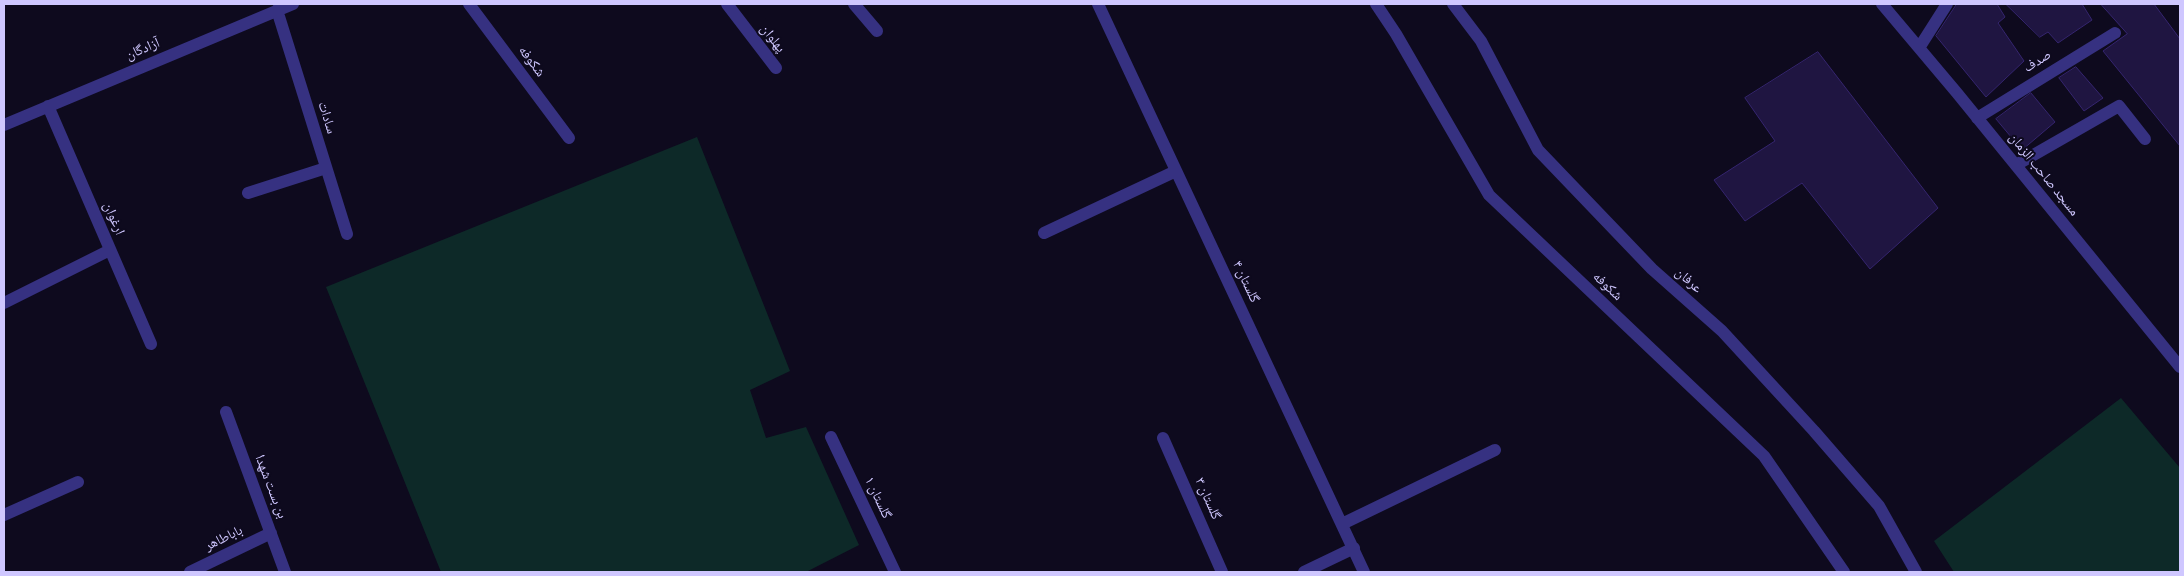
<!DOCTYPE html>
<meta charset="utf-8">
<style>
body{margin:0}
#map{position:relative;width:2184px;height:576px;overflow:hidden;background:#0e0a1e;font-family:"Source Sans 3",sans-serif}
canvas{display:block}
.frame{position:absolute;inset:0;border:5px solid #cfc7ff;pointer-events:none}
</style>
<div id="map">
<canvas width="2184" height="576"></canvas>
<div class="frame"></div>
</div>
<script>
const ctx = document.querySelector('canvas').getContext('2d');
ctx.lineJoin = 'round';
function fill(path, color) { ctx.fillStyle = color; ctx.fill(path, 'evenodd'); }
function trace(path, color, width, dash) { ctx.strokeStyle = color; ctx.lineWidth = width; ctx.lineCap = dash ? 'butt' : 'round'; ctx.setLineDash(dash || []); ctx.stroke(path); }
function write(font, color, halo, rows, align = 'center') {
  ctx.font = font + ' "Source Sans 3","Noto Naskh Arabic",sans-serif'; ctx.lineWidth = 4; ctx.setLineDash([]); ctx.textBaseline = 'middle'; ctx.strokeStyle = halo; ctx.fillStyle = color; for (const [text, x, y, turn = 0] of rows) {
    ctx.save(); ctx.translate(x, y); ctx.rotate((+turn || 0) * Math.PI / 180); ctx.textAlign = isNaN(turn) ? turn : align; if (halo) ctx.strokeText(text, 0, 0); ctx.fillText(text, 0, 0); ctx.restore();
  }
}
fill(new Path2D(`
 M697,137L790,371L750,390L766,438L806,427L859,545L806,572H441L326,287Z
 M2121,398L2180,468V572H1954L1934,541Z`), '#0d2928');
const building = new Path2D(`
 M1957,4H1997L2005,17L1998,23L2024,61L1986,97L1936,36Z
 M2006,4H2082L2092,20L2058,43L2048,32L2040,37Z
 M2101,4H2154L2180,39V146L2103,51L2127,34Z
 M1818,52L1938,208L1870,269L1802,183L1745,221L1714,180L1775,141L1745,98Z
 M2076,67L2103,98L2084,111L2059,78Z
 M2031,93L2055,122L2022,150L1996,119Z`);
fill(building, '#1f1541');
trace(building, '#35256f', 1);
trace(new Path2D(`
 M2016,165L2119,106L2145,139`), '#363181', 12);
trace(new Path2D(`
 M469,4L569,138
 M727,4L776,68
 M854,4L877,31
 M1098,4L1364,572
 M1376,4L1396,34L1489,195L1764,456L1844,572
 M1453,4L1481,41L1538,150L1652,269L1722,331L1814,431L1879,506L1916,572
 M1882,4L1957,93L2180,367
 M277,10L347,234
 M1919,48L1947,4
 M48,106L151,344
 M1977,118L2115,33
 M4,125L293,4
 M248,193L326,168
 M1044,233L1176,171
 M4,303L110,250
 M226,412L285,572
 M831,437L895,572
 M1163,438L1222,572
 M4,515L78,482
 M1342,524L1495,450
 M190,572L271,533
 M1304,572L1354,548`), '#363181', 12);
write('14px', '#cfc7ff', '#0e0a1e', [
 ["پهلوان",772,39,52],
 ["آزادگان",143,50,-23],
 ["شکوفه",531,62,53],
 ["صدف",2038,62,-32],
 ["سادات",326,118,73],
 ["مسجد صاحب الزمان",2043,175,51],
 ["ارغوان",113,219,67],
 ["عرفان",1688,281,41],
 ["گلستان ۴",1245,282,65],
 ["شکوفه",1607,287,43],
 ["بن بست شهدا",270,487,69],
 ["گلستان ۱",877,498,65],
 ["گلستان ۳",1207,499,66],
 ["باباطاهر",224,539,-26]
]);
</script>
